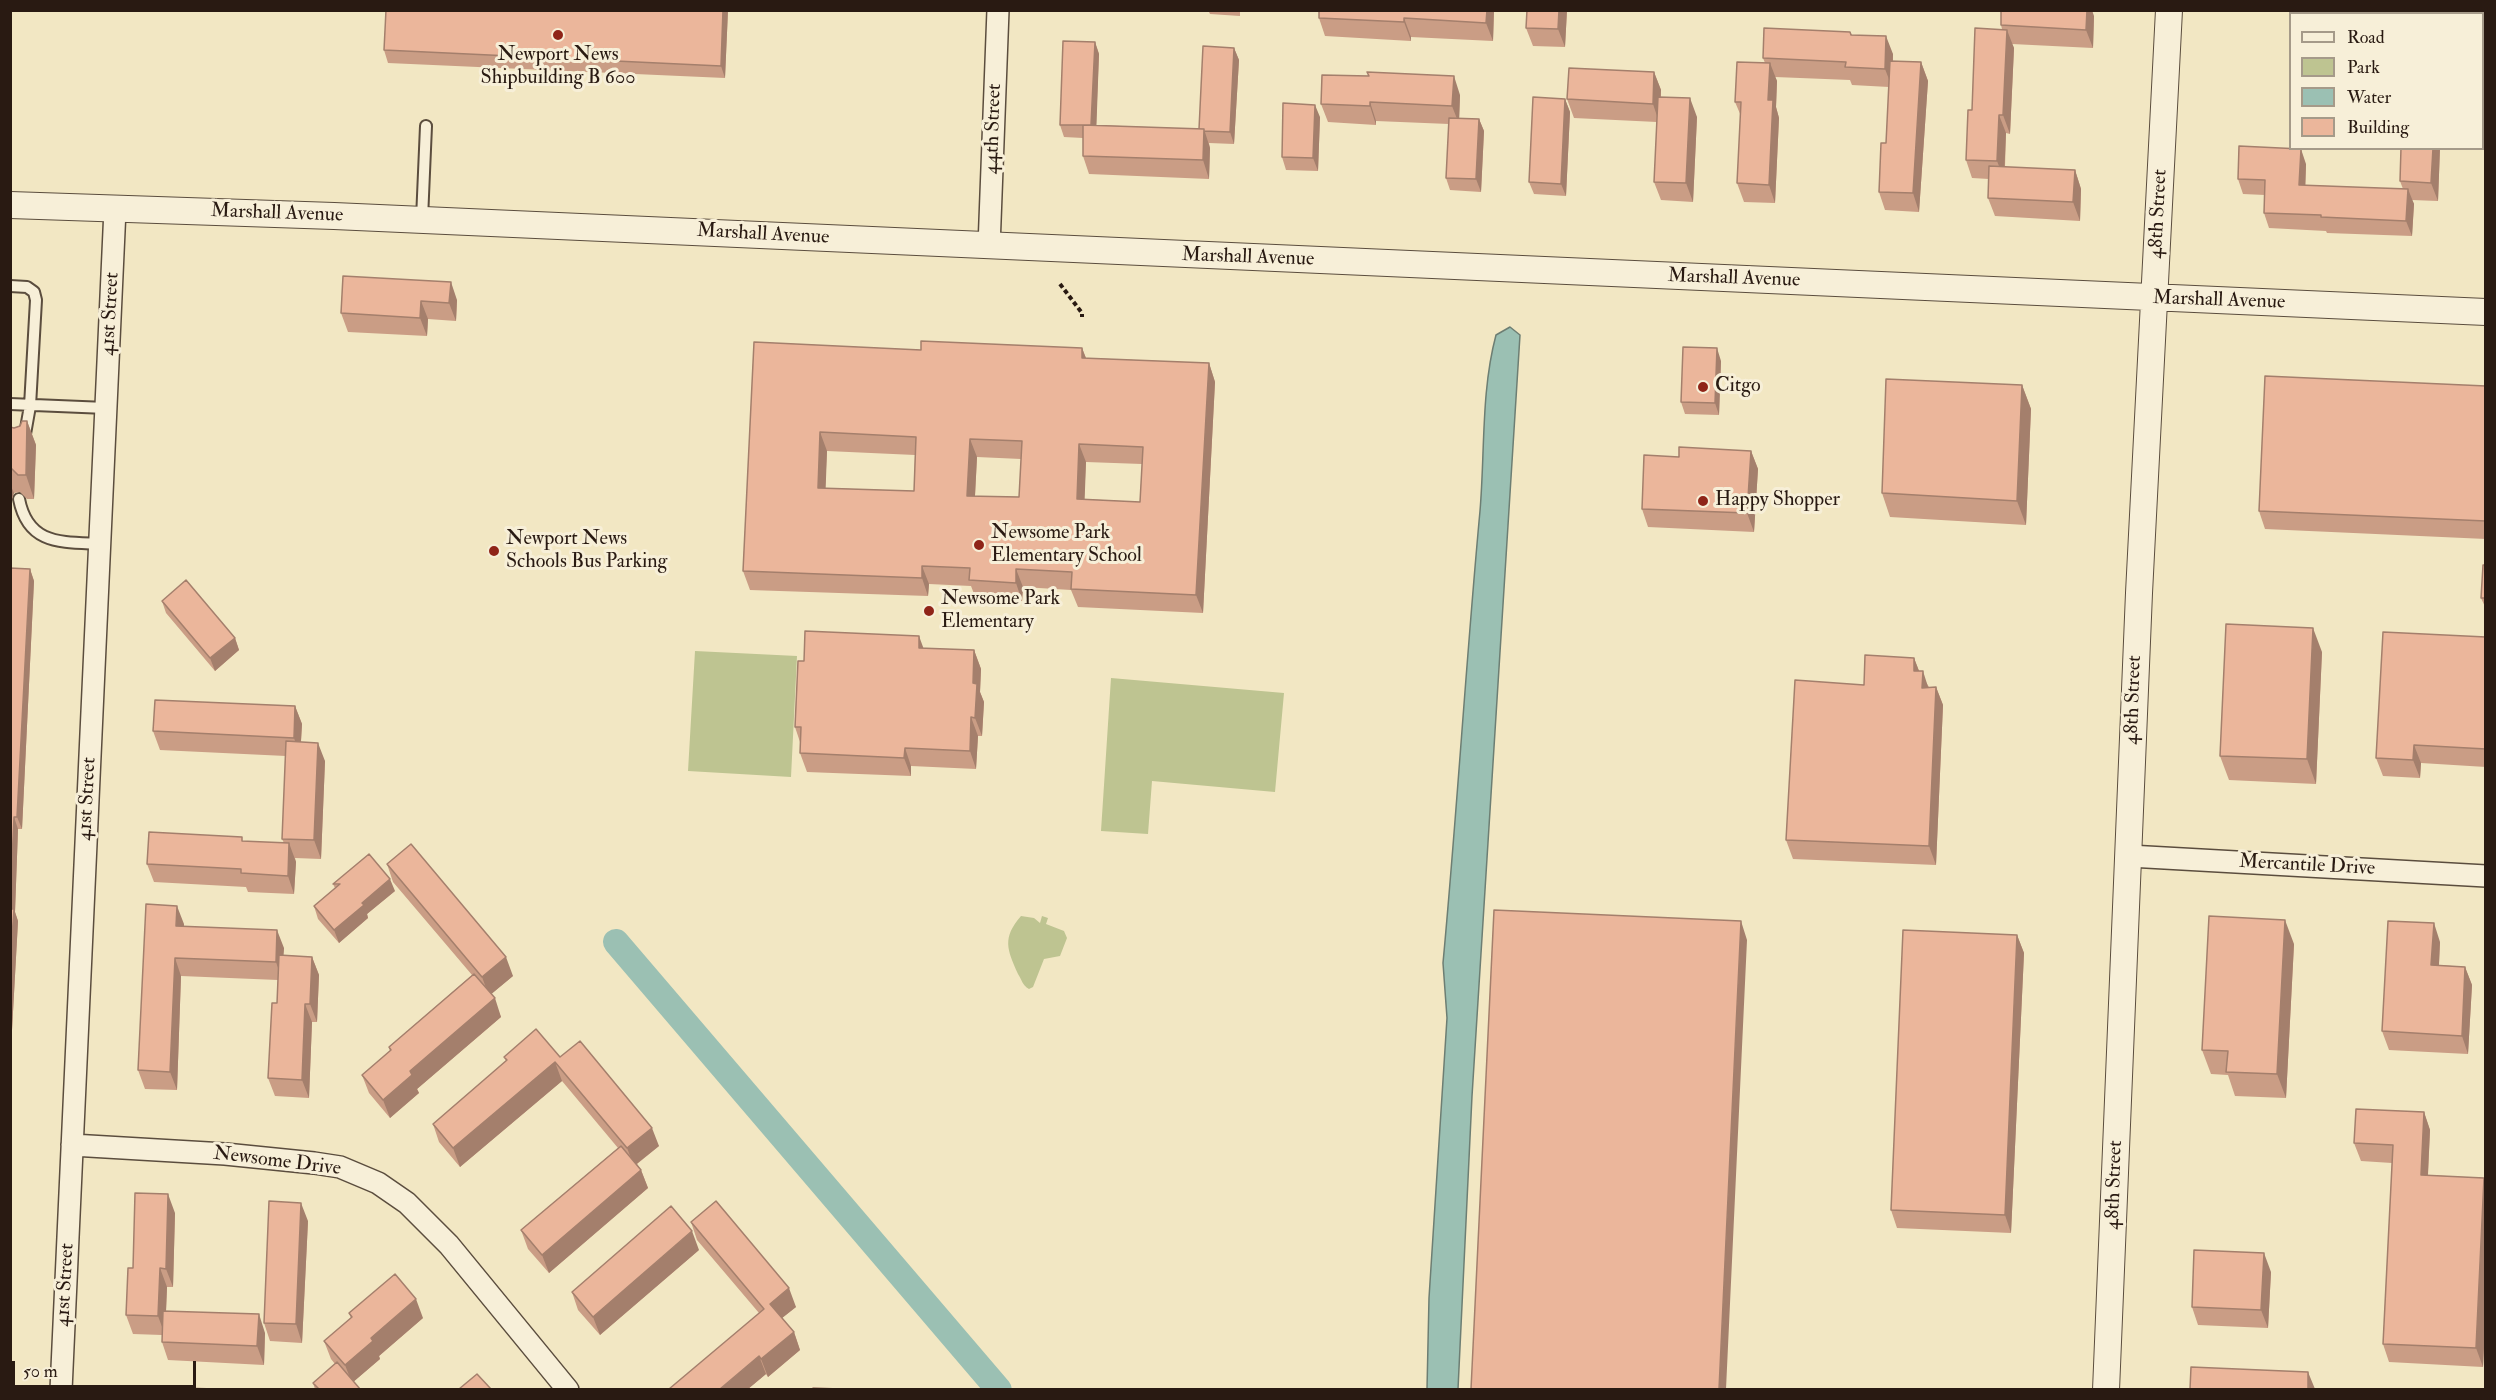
<!DOCTYPE html>
<style>
body{margin:0}
#map{position:relative;width:2496px;height:1400px;overflow:hidden;background:#f2e7c3;font-family:"IM FELL Double Pica",serif}
canvas{display:block}
.frame{position:absolute;inset:0;border:12px solid #291a12;pointer-events:none}
.legend{position:absolute;left:2289px;top:12px;width:195px;height:138px;box-sizing:border-box;background:#f7efd8;border:2px solid #a59a89;margin:0;padding:8px 10px;list-style:none;font-size:18px;color:#291a12}
.legend li{display:flex;align-items:center;gap:12px;height:30px}
.legend b{width:30px;border:2px solid #a59a89}
.scale{position:absolute;left:12px;top:1361px;width:184px;height:27px;box-sizing:border-box;border:3px solid #291a12;border-top:0;padding-left:8px;font-size:18px;line-height:21px;white-space:nowrap;color:#291a12;-webkit-text-stroke:4px #f7efd8;paint-order:stroke}
</style>
<div id="map">
<canvas width="2496" height="1400"></canvas>
<div class="frame"></div>
<ul class="legend">
<li><b style="height:8px;background:#f7efd8"></b>Road</li>
<li><b style="height:16px;background:#bec491"></b>Park</li>
<li><b style="height:16px;background:#9bc0b3"></b>Water</li>
<li><b style="height:16px;background:#ebb69b"></b>Building</li>
</ul>
<div class="scale">50 m</div>
</div>
<script>
const ctx = document.querySelector('canvas').getContext('2d');
ctx.lineJoin = 'round';
function fill(path, color) { ctx.fillStyle = color; ctx.fill(path, 'evenodd'); }
function trace(path, color, width, dash) { ctx.strokeStyle = color; ctx.lineWidth = width; ctx.lineCap = dash ? 'butt' : 'round'; ctx.setLineDash(dash || []); ctx.stroke(path); }
function write(font, color, halo, rows, align = 'center') {
  ctx.font = font + ' "IM FELL Double Pica",serif'; ctx.lineWidth = 6; ctx.setLineDash([]); ctx.textBaseline = 'middle'; ctx.strokeStyle = halo; ctx.fillStyle = color; for (const [text, x, y, turn = 0] of rows) {
    ctx.save(); ctx.translate(x, y); ctx.rotate((+turn || 0) * Math.PI / 180); ctx.textAlign = isNaN(turn) ? turn : align; if (halo) ctx.strokeText(text, 0, 0); ctx.fillText(text, 0, 0); ctx.restore();
  }
}
fill(new Path2D(`
 M695,651L797,656L791,777L688,771Z
 M1111,678L1284,693L1275,792L1152,781L1148,834L1101,831Z
 M1021,916L1034,918L1040,923L1042,916L1048,918L1046,924L1064,931L1067,938L1060,956L1044,959L1033,987L1029,989C1022,985 1022,980 1018,974C1007,949 1002,938 1021,916Z`), '#bec491');
const water = new Path2D(`
 M1510,327L1520,335L1472,1096L1458,1389H1427L1429,1298L1447,1018L1443,963C1457,813 1466,661 1480,511C1485,452 1481,391 1496,335Z`);
fill(water, '#9bc0b3');
trace(water, '#6d7e73', 1.5);
trace(new Path2D(`
 M616,942L999,1390`), '#9bc0b3', 26);
const service = new Path2D(`
 M422,219L426,126
 M10,286L27,287L34,292L36,300L30,406L25,434
 M10,404L106,408
 M19,499C28,545 61,542 100,544`);
const minor = new Path2D(`
 M989,247L998,10
 M2129,856L2486,876
 M72,1145L225,1154L314,1163L340,1167L378,1183L407,1203L449,1245L568,1390
 M61,1390L115,209`);
const tertiary = new Path2D(`
 M10,205L334,216L2486,312
 M2106,1390L2139,593L2169,10`);
trace(service, '#5b4d3e', 14);
trace(minor, '#5b4d3e', 24);
trace(tertiary, '#5b4d3e', 28);
trace(new Path2D(`
 M1060,284L1082,313V317`), '#291a12', 4, [4.5, 3]);
trace(service, '#f7efd8', 10);
trace(minor, '#f7efd8', 21);
trace(tertiary, '#f7efd8', 26);
fill(new Path2D(`
 M386,10H728L725,78L388,63L384,50Z
 M1208,10H1240V16L1210,14Z
 M1292,10L1494,11L1493,41L1411,37V41L1325,36L1319,18V12Z
 M1567,10L1565,47L1533,46L1526,28Z
 M2094,16L2093,48L2012,44L2014,48L2010,134L2006,133L2005,167L2075,170L2081,189L2080,221L1995,216L1988,198L1989,179L1972,178L1966,160L1972,110L2002,29L2001,25Z
 M1850,32L1852,35L1893,54V61L1921,62L1928,81L1919,212L1885,210L1879,192L1886,143L1889,87L1852,85L1850,80L1775,77L1777,81L1776,107L1779,118L1775,203L1744,202L1737,183L1741,116L1735,102L1765,63L1763,58Z
 M1095,42L1099,54L1096,125L1199,129L1234,48L1239,60L1234,144L1209,143L1210,148L1209,179L1089,174L1083,156V138L1064,137L1060,125Z
 M1654,72L1661,90V97L1697,117L1693,202L1661,200L1654,182L1657,122L1574,118L1567,99Z
 M1460,95L1459,118L1479,119L1484,131L1481,192L1450,190L1446,178L1449,124L1376,121V125L1328,122L1321,104Z
 M1565,99L1570,112L1566,196L1534,194L1529,182Z
 M1320,117L1318,171L1286,170L1282,157Z
 M2401,148H2440L2438,201L2412,200L2414,204L2412,236L2327,233L2326,231L2269,228L2264,213L2265,195L2243,194L2238,179L2306,164L2305,185L2403,189L2400,181Z
 M343,276L457,300L456,321L428,319L427,336L348,332L341,313Z
 M754,342L921,350L1082,348L1086,358L1209,363L1215,382L1203,613L1078,607L1071,590L1023,587L1022,601L976,599L971,586L929,584L928,596L750,590L743,571ZM827,451L915,455L914,491L825,488ZM977,457L1021,459L1019,497L975,496ZM1086,462L1142,464L1140,502L1084,499Z
 M1721,361L1719,415L1685,414L1681,402Z
 M2022,385L2031,409L2026,525L1890,517L1882,493Z
 M2486,386V539L2265,529L2259,511Z
 M27,421L36,445L34,499H27L20,492L14,493L12,499H10V427L14,428L20,426Z
 M1751,451L1758,469L1754,532L1648,527L1642,509L1679,457Z
 M2486,565V609L2481,598Z
 M10,568L30,569L34,581L22,829H18L15,912L18,921L12,1030L10,1085Z
 M162,601L235,638L239,650L215,671L166,613Z
 M2486,637V767L2421,763L2420,778L2383,776L2376,758Z
 M924,648L974,650L981,669L980,692L984,702L982,736H978L976,769L911,766V776L807,772L800,753V742L795,727L804,661Z
 M2322,652L2316,784L2229,780L2220,756Z
 M1914,658L1919,671L1929,687H1936L1943,705L1936,865L1793,859L1786,840L1864,685Z
 M295,706L302,724L301,742L325,761L321,859L295,858L296,862L294,894L248,892L246,887L154,882L147,864L244,841L284,843L282,839L286,756L160,750L153,731Z
 M387,864L513,976L491,994L501,1017L417,1089L419,1093L390,1118L369,1093L362,1075L390,1051L389,1047L472,975L393,882Z
 M333,884L395,891L367,914L368,918L339,943L318,919L314,906L335,888Z
 M184,924V926L284,948L283,955L312,957L319,975L317,1022H312L309,1098L275,1096L268,1078L277,1003L278,980L181,976L177,1090L145,1089L138,1070Z
 M2017,935L2024,953L2011,1233L1897,1228L1891,1210Z
 M2440,942L2439,965L2465,967L2472,985L2468,1054L2389,1050L2382,1031Z
 M2294,944L2286,1098L2235,1096L2228,1075L2211,1074L2202,1050Z
 M504,1057H560L659,1146L637,1164L641,1170L648,1188L549,1273L528,1249L521,1230L618,1148L562,1081L460,1167L439,1142L433,1124L506,1061Z
 M2424,1112L2430,1130L2428,1175L2484,1178L2486,1182V1309L2483,1367L2389,1362L2383,1344L2392,1163L2361,1161L2354,1143Z
 M175,1213L173,1287H167L166,1311L265,1333L264,1365L168,1360L162,1342V1335L133,1334L126,1315L133,1268Z
 M308,1221L302,1343L270,1341L264,1323Z
 M691,1222L796,1307L782,1318L794,1332L800,1350L768,1377L766,1374L748,1389L759,1313L697,1240Z
 M699,1250L600,1335L578,1310L572,1292Z
 M2271,1272L2268,1328L2198,1325L2192,1307Z
 M349,1313L423,1318L379,1356L380,1359L353,1382L360,1389H315L313,1383L335,1364L331,1359L324,1341L351,1318Z`), '#ca9d85');
fill(new Path2D(`
 M723,10H728L725,78L721,66Z
 M1487,10H1494L1493,41L1486,23Z
 M1559,10H1567L1565,47L1558,29Z
 M2087,10H2092L2094,16L2093,48L2086,30Z
 M1404,18L1411,37V41L1404,22Z
 M2007,30L2014,48L2010,134L2003,115Z
 M1886,36L1893,54L1892,87L1885,69Z
 M1095,42L1099,54L1096,138L1091,126Z
 M1234,48L1239,60L1234,144L1230,132Z
 M1921,62L1928,81L1919,212L1913,193Z
 M1770,63L1777,81L1776,107L1779,118L1775,203L1769,185L1768,100Z
 M1654,72L1661,90L1659,122L1653,104Z
 M1454,76L1460,95L1459,124L1452,106Z
 M1690,98L1697,117L1693,202L1686,183Z
 M1565,99L1570,112L1566,196L1561,184Z
 M1370,102L1376,121V125L1370,106Z
 M1315,105L1320,117L1318,171L1313,158Z
 M1999,115L2006,133L2004,179L1997,161Z
 M1479,119L1484,131L1481,192L1476,179Z
 M1204,129L1210,148L1209,179L1203,160Z
 M2433,148H2440L2438,201L2431,183Z
 M2301,149L2306,164L2305,200L2299,185Z
 M2075,170L2081,189L2080,221L2073,202Z
 M2408,189L2414,204L2412,236L2406,221Z
 M451,282L457,300L456,321L449,303Z
 M421,301L428,319L427,336L420,318Z
 M1082,348L1089,366L1082,358Z
 M1717,348L1721,361L1719,415L1715,403Z
 M1209,363L1215,382L1203,613L1196,595Z
 M2022,385L2031,409L2026,525L2017,501Z
 M27,421L36,445L34,499L26,475Z
 M820,432L827,451L825,506L818,488Z
 M970,439L977,457L974,514L967,496Z
 M1079,444L1086,462L1084,517L1077,499Z
 M1751,451L1758,469L1754,532L1747,513Z
 M10,484L14,493L12,499L10,496Z
 M922,566L929,584L928,596L922,578Z
 M30,569L34,581L22,829L17,817Z
 M1016,569L1023,587L1022,601L1016,583Z
 M2313,628L2322,652L2316,784L2307,759Z
 M919,636L926,655L919,648Z
 M235,638L239,650L215,671L210,658Z
 M974,650L981,669L980,692L984,702L982,736L975,718L973,683Z
 M1914,658L1921,676L1914,671Z
 M1923,671L1929,690L1922,688Z
 M1936,687L1943,705L1936,865L1929,846Z
 M295,706L302,724L300,756L294,738Z
 M971,717L978,736L976,769L970,751Z
 M318,743L325,761L321,859L314,840Z
 M2414,745L2421,763L2420,778L2413,760Z
 M905,748L911,766V776L904,758Z
 M14,817L18,829L15,912L18,921L12,1030L10,1085V909Z
 M289,843L296,862L294,894L288,876Z
 M390,879L395,891L367,914L368,918L339,943L334,930L362,903Z
 M177,906L184,924L183,944L176,926Z
 M2285,920L2294,944L2286,1098L2277,1074Z
 M1741,921L1747,940L1726,1389H1719Z
 M2434,923L2440,942L2438,983L2431,965Z
 M277,930L284,948L282,980L276,962Z
 M2017,935L2024,953L2011,1233L2005,1215Z
 M312,957L319,975L317,1022L310,1004Z
 M506,957L513,976L489,996L482,977Z
 M175,958L181,976L177,1090L170,1072Z
 M2465,967L2472,985L2468,1054L2462,1036Z
 M495,998L501,1017L417,1089L419,1093L390,1118L383,1100L410,1071Z
 M305,1004L312,1022L309,1098L302,1080Z
 M555,1062L562,1081L460,1167L453,1148Z
 M2424,1112L2430,1130L2427,1193L2421,1175Z
 M652,1128L659,1146L634,1166L627,1148Z
 M641,1170L648,1188L549,1273L542,1255Z
 M2484,1178L2486,1182V1309L2483,1367L2476,1348Z
 M168,1194L175,1213L173,1287L166,1269Z
 M301,1203L308,1221L302,1343L296,1324Z
 M692,1231L699,1250L600,1335L593,1317Z
 M2264,1253L2271,1272L2268,1328L2261,1310Z
 M160,1268L167,1287L165,1335L158,1316Z
 M789,1288L796,1307L777,1322L770,1304Z
 M416,1299L423,1318L379,1356L380,1359L352,1383L345,1365L371,1338Z
 M259,1314L265,1333L264,1365L257,1346Z
 M794,1332L800,1350L768,1377L761,1359Z
 M759,1356L766,1374L748,1389H720Z
 M2308,1372L2315,1389H2308Z`), '#a47f6c');
const building = new Path2D(`
 M386,10H723L721,66L384,50Z
 M1319,10H1487L1486,23L1404,18V22L1319,18Z
 M1527,10H1559L1558,29L1526,28Z
 M2001,10H2087L2086,30L2001,25Z
 M2332,10H2367L2419,13V14H2332Z
 M1764,28L1850,32L1851,35L1886,36L1885,69L1845,67L1846,62L1763,58Z
 M1975,28L2007,30L2003,115H1999L1997,161L1966,160L1968,110H1972Z
 M1063,41L1095,42L1091,125H1060Z
 M1203,46L1234,48L1230,132L1204,131V129H1199Z
 M1890,61L1921,62L1913,193L1879,192L1881,143H1886Z
 M1737,62L1770,63L1768,100H1773L1769,185L1737,183L1741,102H1735Z
 M1569,68L1654,72L1653,104L1567,99Z
 M1367,72L1454,76L1452,106L1370,102V106L1321,104L1322,75L1369,76Z
 M1533,97L1565,99L1561,184L1529,182Z
 M1658,97L1690,98L1686,183L1654,182Z
 M1283,103L1315,105L1313,158L1282,157Z
 M1449,118L1479,119L1476,179L1446,178Z
 M1083,125L1204,129L1203,160L1083,156Z
 M2239,146L2301,149L2299,185L2408,189L2406,221L2321,217V215L2264,213L2265,180L2238,179Z
 M2401,148H2433L2431,183L2400,181Z
 M1989,166L2075,170L2073,202L1988,198Z
 M343,276L451,282L449,303L421,301L420,318L341,313Z
 M921,341L1082,348V358L1209,363L1196,595L1071,589L1072,572L1016,569V583L969,580L970,568L922,566V578L743,571L754,342L921,350ZM820,432L916,437L914,491L818,488ZM970,439L1022,441L1019,497L967,496ZM1079,444L1143,447L1140,502L1077,499Z
 M1683,347L1717,348L1715,403L1681,402Z
 M2265,376L2486,386V521L2259,511Z
 M1886,379L2022,385L2017,501L1882,493Z
 M22,421H27L26,475H18L11,468H10V427L14,428L20,426Z
 M1679,447L1751,451L1747,513L1642,509L1644,455L1679,457Z
 M2483,565H2486V598H2481Z
 M10,568L30,569L17,817H14L10,904Z
 M186,580L235,638L210,658L162,601Z
 M2226,624L2313,628L2307,759L2220,756Z
 M805,631L919,636V648L974,650L973,683L977,684L975,718L971,717L970,751L905,748L904,758L800,753L801,727H795L798,661H804Z
 M2383,632L2486,637V749L2414,745L2413,760L2376,758Z
 M1865,655L1914,658V671H1923L1922,688L1936,687L1929,846L1786,840L1795,680L1864,685Z
 M155,700L295,706L294,738L153,731Z
 M286,741L318,743L314,840L282,839Z
 M149,832L242,837V841L289,843L288,876L241,873V869L147,864Z
 M411,844L506,957L482,977L387,864Z
 M369,854L390,879L362,903L364,905L334,930L314,906L340,884H333Z
 M146,904L177,906L176,926L277,930L276,962L175,958L170,1072L138,1070Z
 M10,909H14L10,965Z
 M1494,910L1741,921L1719,1389H1471Z
 M2209,916L2285,920L2277,1074L2226,1072L2228,1051L2202,1050Z
 M2388,921L2434,923L2431,965L2465,967L2462,1036L2382,1031Z
 M1903,930L2017,935L2005,1215L1891,1210Z
 M279,955L312,957L310,1004H305L302,1080L268,1078L272,1003H277Z
 M474,974L495,998L410,1071L412,1075L383,1100L362,1075L391,1050L389,1047Z
 M536,1029L560,1057L580,1041L652,1128L627,1148L555,1062L453,1148L433,1124L507,1060L504,1057Z
 M2356,1109L2424,1112L2421,1175L2484,1178L2476,1348L2383,1344L2393,1145L2354,1143Z
 M621,1146L641,1170L542,1255L521,1230Z
 M135,1193L168,1194L166,1269L160,1268L158,1316L126,1315L128,1268H133Z
 M269,1201L301,1203L296,1324L264,1323Z
 M716,1201L789,1288L770,1304L794,1332L761,1359L759,1356L720,1389H669L764,1309L691,1222Z
 M671,1206L692,1231L593,1317L572,1292Z
 M2194,1250L2264,1253L2261,1310L2192,1307Z
 M395,1274L416,1299L371,1338L373,1341L345,1365L324,1341L352,1317L349,1313Z
 M163,1311L259,1314L257,1346L162,1342Z
 M337,1362L360,1389H319L313,1383Z
 M2191,1367L2308,1372V1389H2190Z
 M477,1374L491,1389H459Z
 M123,1386L214,1389H123Z
 M813,1388L839,1389H813Z`);
fill(building, '#ebb69b');
trace(building, '#a47f6c', 1.5);
for (const [x, y, r, color] of [
 [558,35,6,"#8f2418"],
 [1703,387,6,"#8f2418"],
 [1703,501,6,"#8f2418"],
 [979,545,6,"#8f2418"],
 [494,551,6,"#8f2418"],
 [929,611,6,"#8f2418"]
]) { const dot = new Path2D(); dot.arc(x, y, r, 0, 2 * Math.PI); ctx.fillStyle = color; ctx.fill(dot); trace(dot, '#f7efd8', 2); }
write('20px', '#291a12', '#f7efd8', [
 ["Newport News",558,56,"center"],
 ["Shipbuilding B 600",558,79,"center"],
 ["Citgo",1715,387],
 ["Happy Shopper",1715,501],
 ["Newsome Park",991,534],
 ["Elementary School",991,557],
 ["Newport News",506,540],
 ["Schools Bus Parking",506,563],
 ["Newsome Park",941,600],
 ["Elementary",941,623]
], 'left');
write('20px', '#291a12', '#f7efd8', [
 ["44th Street",994,129,-88],
 ["Marshall Avenue",277,214,2],
 ["48th Street",2159,214,-87],
 ["Marshall Avenue",763,235,3],
 ["Marshall Avenue",1248,258,2],
 ["Marshall Avenue",1734,279,2],
 ["Marshall Avenue",2219,301,2],
 ["41st Street",111,314,-87],
 ["48th Street",2134,700,-88],
 ["41st Street",88,799,-87],
 ["Mercantile Drive",2307,866,3],
 ["Newsome Drive",277,1162,7],
 ["48th Street",2115,1185,-88],
 ["41st Street",66,1285,-87]
]);
</script>
